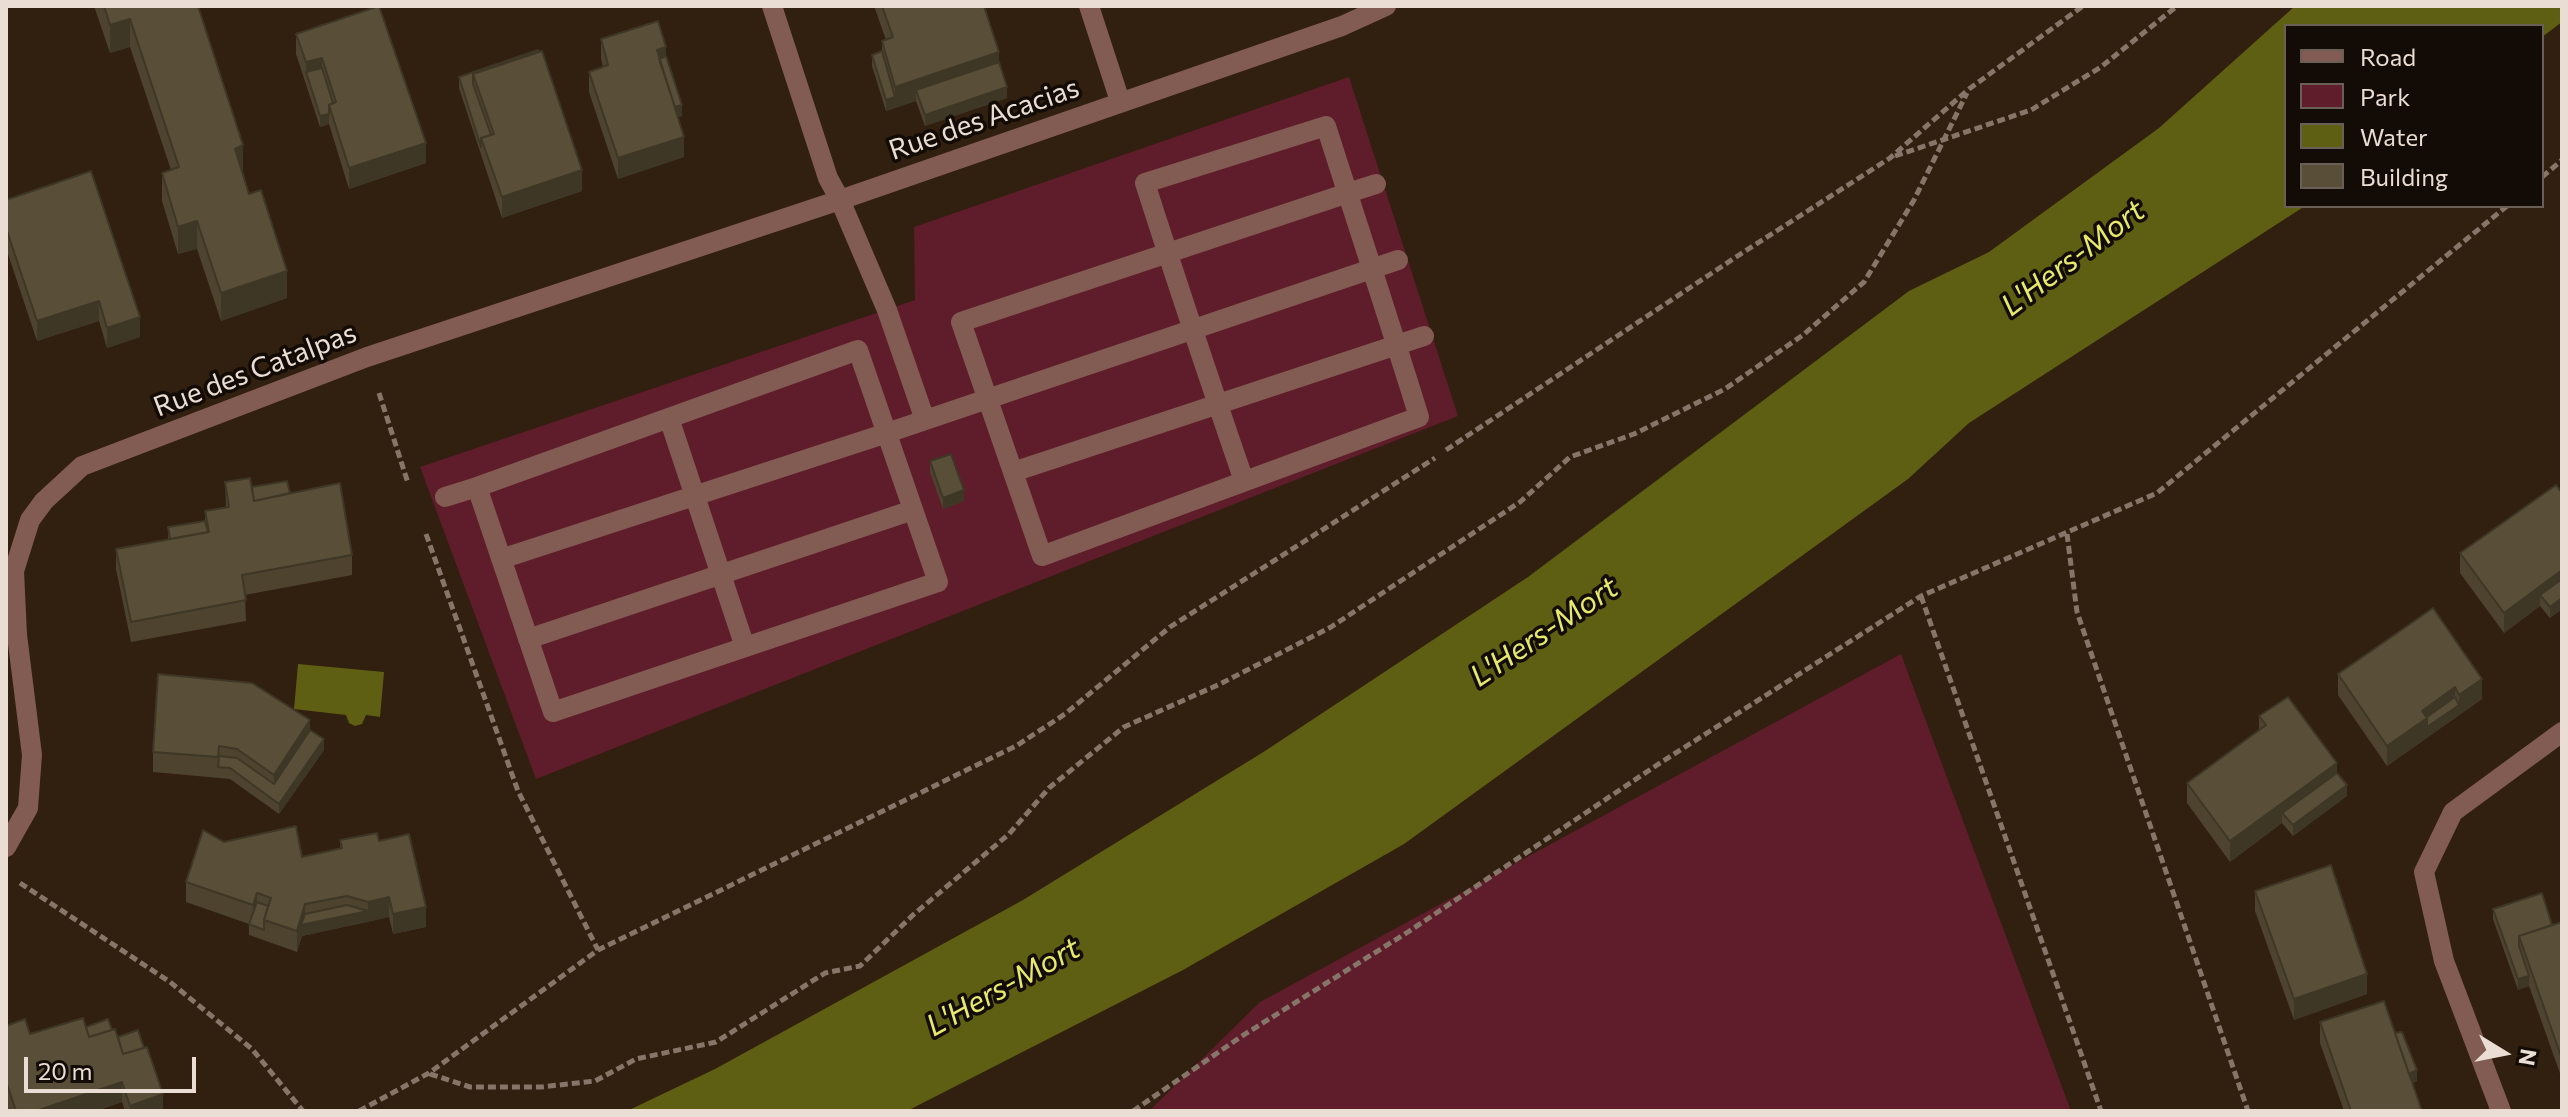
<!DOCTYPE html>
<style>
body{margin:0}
#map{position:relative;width:2568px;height:1117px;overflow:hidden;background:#311f0f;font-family:Commissioner,sans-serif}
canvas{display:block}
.frame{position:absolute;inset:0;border:8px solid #eaddd3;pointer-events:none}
.legend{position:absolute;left:2284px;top:24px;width:260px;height:184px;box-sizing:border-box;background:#130b05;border:2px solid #695f57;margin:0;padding:10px 14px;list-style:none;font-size:24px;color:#eaddd3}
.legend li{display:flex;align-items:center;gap:16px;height:40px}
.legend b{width:40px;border:2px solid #695f57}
.north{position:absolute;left:2464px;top:1013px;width:80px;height:80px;-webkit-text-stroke:6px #130b05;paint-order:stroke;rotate:100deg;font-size:22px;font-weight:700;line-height:32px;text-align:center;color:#eaddd3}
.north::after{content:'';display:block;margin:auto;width:28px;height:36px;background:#eaddd3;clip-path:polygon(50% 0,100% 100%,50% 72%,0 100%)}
.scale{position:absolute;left:24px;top:1057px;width:172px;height:36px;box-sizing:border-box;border:4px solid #eaddd3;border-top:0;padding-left:10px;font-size:24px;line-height:28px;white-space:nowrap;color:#eaddd3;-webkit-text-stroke:6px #130b05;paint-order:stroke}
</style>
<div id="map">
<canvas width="2568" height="1117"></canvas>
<div class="frame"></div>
<ul class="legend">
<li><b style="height:10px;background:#825c52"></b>Road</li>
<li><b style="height:22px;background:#5f1c2b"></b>Park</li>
<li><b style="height:22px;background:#5f5f13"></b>Water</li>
<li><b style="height:22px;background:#594e37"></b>Building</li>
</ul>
<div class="north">N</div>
<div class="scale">20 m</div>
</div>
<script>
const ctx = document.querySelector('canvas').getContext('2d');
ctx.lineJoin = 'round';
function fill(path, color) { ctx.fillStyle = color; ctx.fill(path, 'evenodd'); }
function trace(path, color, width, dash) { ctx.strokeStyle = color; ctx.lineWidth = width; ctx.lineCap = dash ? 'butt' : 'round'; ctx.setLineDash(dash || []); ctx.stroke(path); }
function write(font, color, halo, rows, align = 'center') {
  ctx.font = font + ' Commissioner,sans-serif'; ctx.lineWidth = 7; ctx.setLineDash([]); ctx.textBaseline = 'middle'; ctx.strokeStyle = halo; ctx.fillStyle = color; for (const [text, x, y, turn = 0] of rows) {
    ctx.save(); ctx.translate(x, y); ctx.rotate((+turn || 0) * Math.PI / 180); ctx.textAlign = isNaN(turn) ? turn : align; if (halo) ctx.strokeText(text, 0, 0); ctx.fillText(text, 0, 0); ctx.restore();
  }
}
fill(new Path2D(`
 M1349,77L1458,416L536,779L420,467L915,300L914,227Z
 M1901,654L2071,1111H1149L1260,1002Z`), '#5f1c2b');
fill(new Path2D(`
 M2295,6H2562V22L2542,37V26H2286V206H2305L1969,423L1908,479L1404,844L1183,970L907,1111H627L715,1069L1023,900L1265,751L1528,577L1909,291L1989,252L2159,128Z
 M298,664L384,672L380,717L366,715L362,724L355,726L349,723L346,715L294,709Z`), '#5f5f13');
trace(new Path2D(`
 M1895,156L2031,110L2101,67L2177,6
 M2542,177L2562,160
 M379,393L408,483
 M1446,450L1736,257L1890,158L1969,89L2083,6
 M426,534L518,791L598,950
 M2067,534L2077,612L2248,1111
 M1921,596L2101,1111
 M20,883L170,982L252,1049L303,1111
 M430,1074L470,1087H541L595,1081L636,1059L716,1042L825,973L860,966L913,915L1009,834L1049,788L1124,727L1220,684L1331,627L1520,502L1570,457L1634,434L1725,389L1803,335L1864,282L1914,200L1967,93
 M359,1111L429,1073L598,950L1016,746L1065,714L1170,627L1435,458
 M1133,1111L1242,1036L1408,932L1657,765L1921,596L2157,493L2507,206`), '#867669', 5, [8, 4]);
trace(new Path2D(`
 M1089,6L1120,101
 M840,200L887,310L925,420
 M858,350L938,582L553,712L477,487Z
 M669,418L745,647
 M1013,472L1424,336
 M1244,481C1210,382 1177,283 1145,183L1326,126C1357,223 1389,320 1419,417L1042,556L961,322L1348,193L1376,184
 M445,497L477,487
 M501,559L887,433L1398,260
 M528,639L913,510`), '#825c52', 20);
trace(new Path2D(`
 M772,6L828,178L840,200
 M6,847L28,808L32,755L17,635L14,571L30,520L44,501L82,466L367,357L840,200L1342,26L1386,6
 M2501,1111L2444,961L2424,872L2453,812L2562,732`), '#825c52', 20);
fill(new Path2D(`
 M94,6H198L249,194L287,298L221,321L197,249L178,254L162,201V173L171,170L130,47L110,53Z
 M874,6H984L1007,98L925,126L916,101L886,111L872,66V55L882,51V41L886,40Z
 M296,34L426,163L349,189L329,124L320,127L296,54Z
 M601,39L666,56L682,116L678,117L684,157L618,179L589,92V72L603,67L601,59Z
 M538,50L582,191L502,218L459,88V77Z
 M6,200L140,337L107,348L99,321L37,341L6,248Z
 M930,461L964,501L943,509L930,472Z
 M225,482L290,493L352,555V575L245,595L246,621L131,642L116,569V549L168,539V527L205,521V511L226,507Z
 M2562,493V609L2550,618L2540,606L2504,633L2460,573V553Z
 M2433,608L2482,699L2387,766L2338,695V674Z
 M2259,716L2337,773L2347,796L2293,836L2282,823L2230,862L2187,803V783L2259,730Z
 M310,730L324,750L279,814L230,779L153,772V752Z
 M340,840L379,841L426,927L393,934L389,917L302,936L297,952L249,935V924L186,902V882L224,842L302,857L340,849Z
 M2255,891L2367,994L2294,1020L2255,911Z
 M2493,909L2552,925L2562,922V1079L2529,986L2518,990L2493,919Z
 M2320,1022L2395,1033L2417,1081L2412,1083L2422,1111H2344L2320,1043Z
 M6,1026L30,1034L86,1027L112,1030L163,1111H125L122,1102L96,1111H9L6,1102Z`), '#4d432f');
fill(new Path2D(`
 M130,19V47L110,53V25Z
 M666,47V67L660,69L657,50Z
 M999,52V73L916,90V101L886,111V100L895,97V87Z
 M322,58V78L306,72V62Z
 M1007,87V98L925,126V115Z
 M682,105V116L672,119V108Z
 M329,114V124L320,127V116Z
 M684,137V157L618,179V158Z
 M426,143V163L349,189V168Z
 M243,145V173L235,149Z
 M582,170V191L502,218V197Z
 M197,221V249L178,254V227Z
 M287,271V298L221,321V293Z
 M99,301V321L37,341V321Z
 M140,317V337L107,348V328Z
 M964,490V501L943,509V498Z
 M2562,570V590L2540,595V606L2504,633V613Z
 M2562,598V609L2550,618V607Z
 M2482,679V699L2387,766V746L2422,711L2455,687V708L2459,705V695Z
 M310,720V741L274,795V775Z
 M324,739V750L279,814V804Z
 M2337,763V784L2282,813V823L2230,862V841Z
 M2347,785V796L2293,836V825Z
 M257,893V913L253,926V905Z
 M389,897V917L368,922V902Z
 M305,904V924L368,911V922L302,936L297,952V931Z
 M426,907V927L393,934V914Z
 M2367,974V994L2294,1020V999Z
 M2529,976V986L2518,990V979Z
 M2417,1070V1081L2406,1086V1076Z
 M122,1082V1102L96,1111H36Z
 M163,1094V1111H130V1106Z`), '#3e3726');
const building = new Path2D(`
 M104,6H198L243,145L235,149L249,194L261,190L287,271L221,293L197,221L178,227L162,173L179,167L130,19L110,25Z
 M379,6L426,143L349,168L329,105L336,102L322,58L306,62L296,34Z
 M882,6H984L999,52L895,87L882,41L893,37Z
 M658,21L666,47L657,50L684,137L618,158L589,72L608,65L601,39Z
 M538,50L539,52L473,74V84L491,135L481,138V147L459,77Z
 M542,51L582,170L502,197L481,138L494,134L473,74Z
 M882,51L895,97L886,100L872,55Z
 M666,56L682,105L675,107L659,59Z
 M999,62L1007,87L925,115L916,90Z
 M322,68L333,103L329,105V114L320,116L306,72Z
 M91,171L140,317L107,328L99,301L37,321L6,228V200Z
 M951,454L964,490L943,498L930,461Z
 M250,478L254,501L340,483L352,555L242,575L246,600L131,622L116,549L209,532L205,511L229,507L225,482Z
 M287,481L290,493L254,501L252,487Z
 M2556,485L2562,493V570L2504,613L2460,553Z
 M205,521L208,532L170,539L168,527Z
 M2562,579V598L2550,607L2540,595Z
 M2433,608L2482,679L2459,695L2455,687L2422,711L2427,718L2387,746L2338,674Z
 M158,674L252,683L310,720L274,775L237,749L219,746L218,757L153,752Z
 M2288,697L2337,763L2230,841L2187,783L2266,725L2259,716Z
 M2455,697L2459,705L2427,727V717Z
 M310,730L324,739L279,804L230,768L218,767L219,756L237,758L274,784Z
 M2337,773L2347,785L2293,825L2282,813Z
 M296,826L302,857L342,848L340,840L377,833L379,841L409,834L426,907L393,914L389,897L368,902L347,896L305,904L297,931L264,920L271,898L257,893L253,905L186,882L203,830L224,842Z
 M2331,865L2367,974L2294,999L2255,891Z
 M2542,893L2552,925L2519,936V946L2529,976L2518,979L2493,909Z
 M257,902L268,906L264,920V930L249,924Z
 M347,905L368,911L301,925L305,914Z
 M2562,922V1059L2519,936Z
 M2384,1001L2422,1111H2351L2320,1022Z
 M83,1018L89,1037L115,1029L123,1054L147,1047L163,1094L130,1106L122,1082L36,1111H16L6,1081V1026L25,1019L30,1034Z
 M108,1019L112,1030L89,1037L86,1027Z
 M138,1030L144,1048L123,1054L118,1037Z
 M2402,1032L2417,1070L2409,1074L2395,1033Z`);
fill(building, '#594e37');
trace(building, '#3e3726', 2);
write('28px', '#eaddd3', '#130b05', [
 ["Rue des Acacias",984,119,-19],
 ["Rue des Catalpas",255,370,-21]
]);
write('italic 30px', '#e6e96b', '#130b05', [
 ["L'Hers-Mort",2073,258,-37],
 ["L'Hers-Mort",1544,632,-34],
 ["L'Hers-Mort",1003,987,-29]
]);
</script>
